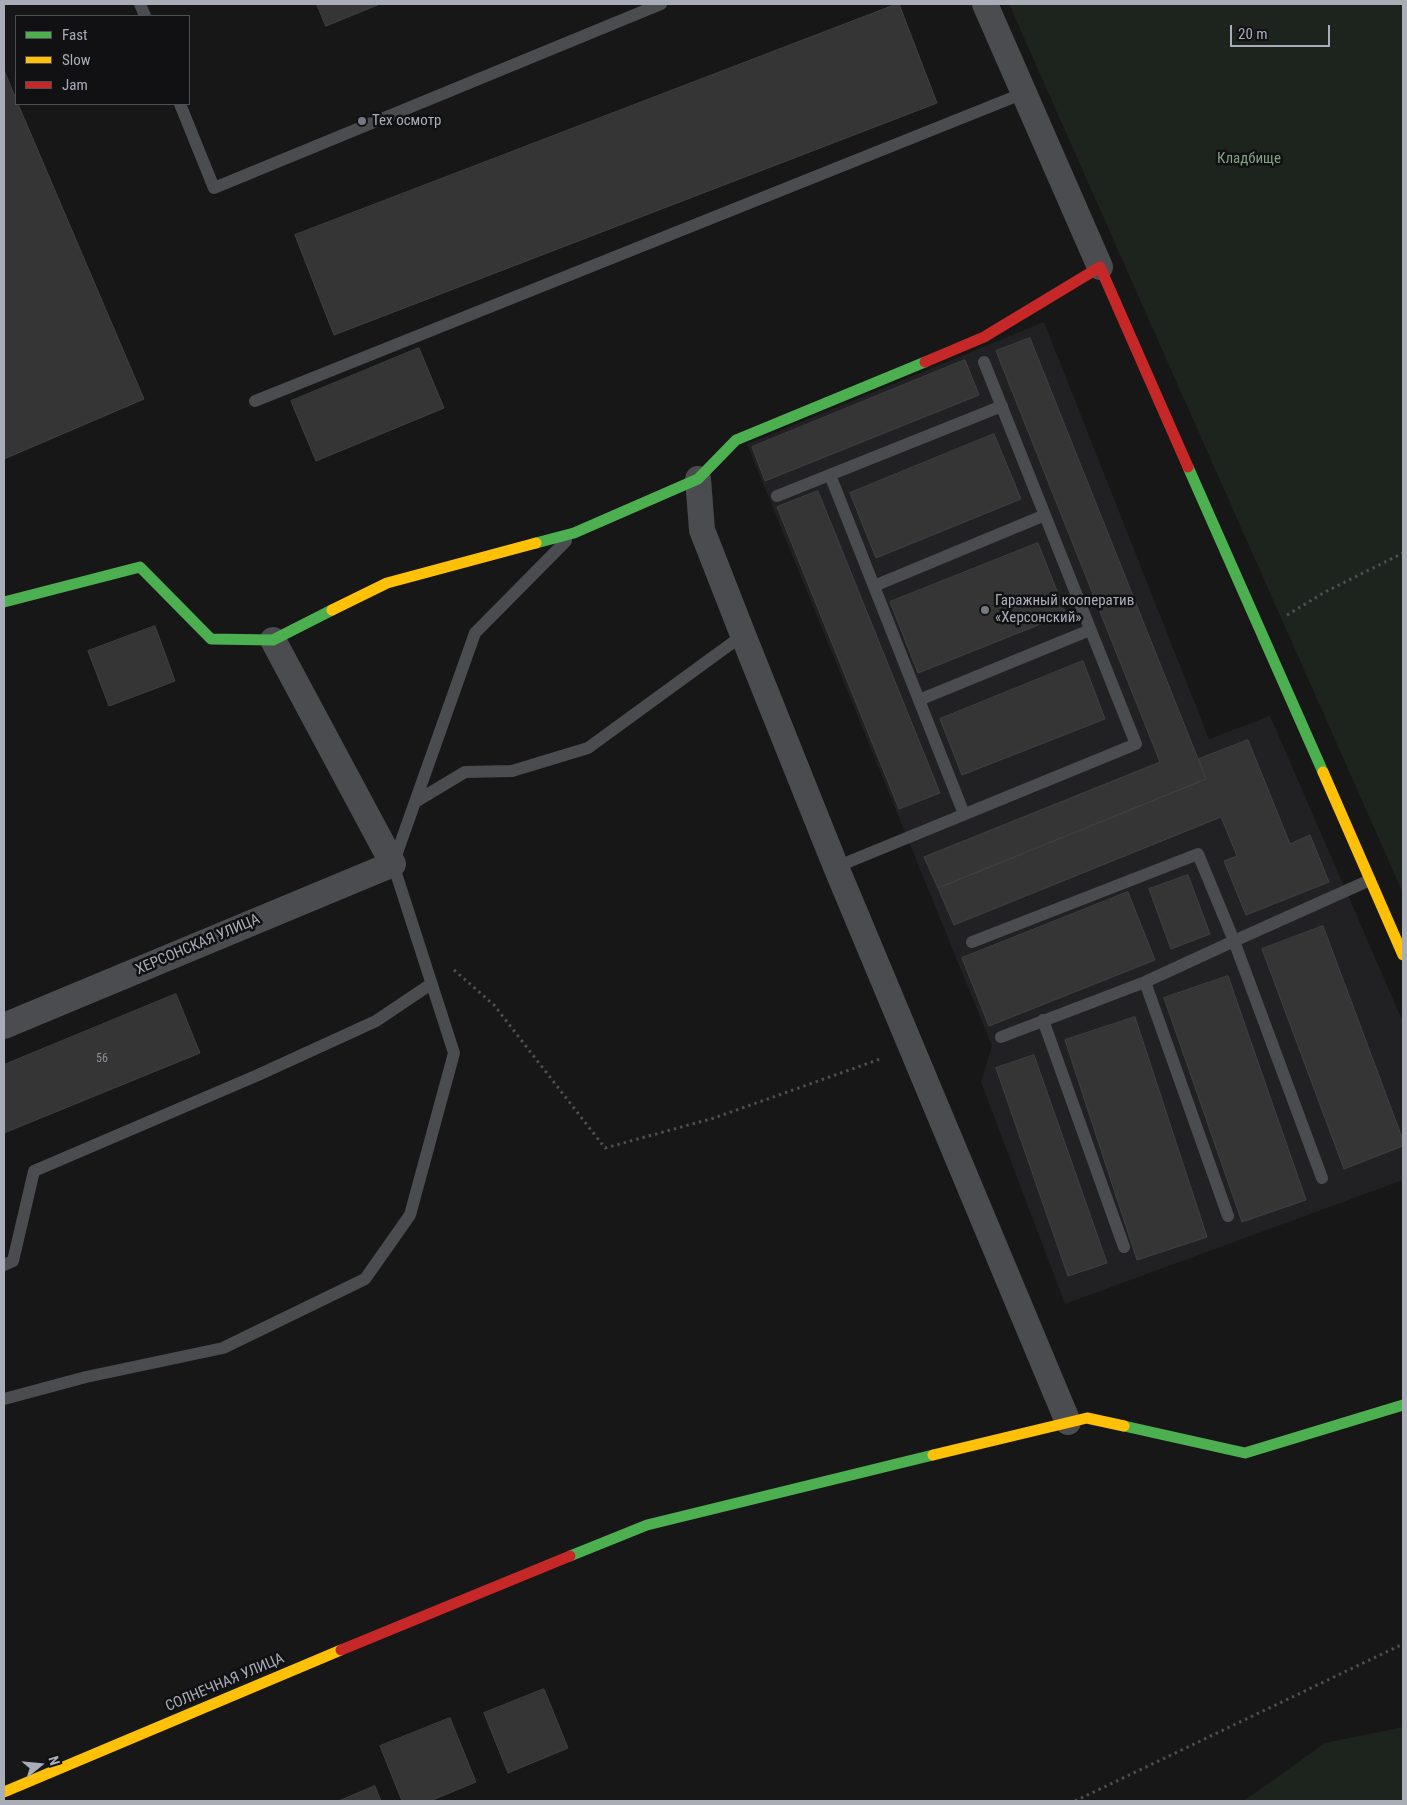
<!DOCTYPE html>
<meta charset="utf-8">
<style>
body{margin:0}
#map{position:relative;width:1407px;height:1805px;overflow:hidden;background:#171717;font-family:"Roboto Condensed",sans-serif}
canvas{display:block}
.frame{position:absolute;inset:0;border:5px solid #a8adb8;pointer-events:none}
.legend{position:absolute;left:15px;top:15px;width:175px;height:90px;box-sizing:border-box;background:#111113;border:1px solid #4d4f55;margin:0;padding:6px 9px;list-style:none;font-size:15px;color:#a8adb8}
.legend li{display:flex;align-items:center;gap:10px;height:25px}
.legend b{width:25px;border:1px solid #4d4f55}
.north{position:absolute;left:15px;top:1740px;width:50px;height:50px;-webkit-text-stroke:4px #111113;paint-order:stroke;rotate:73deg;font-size:14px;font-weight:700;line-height:20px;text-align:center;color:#a8adb8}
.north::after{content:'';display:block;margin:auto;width:18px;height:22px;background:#a8adb8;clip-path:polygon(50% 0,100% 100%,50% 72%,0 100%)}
.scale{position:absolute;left:1230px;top:25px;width:100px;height:22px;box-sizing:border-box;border:2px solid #a8adb8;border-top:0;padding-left:6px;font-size:15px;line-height:18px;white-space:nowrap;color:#a8adb8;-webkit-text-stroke:4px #111113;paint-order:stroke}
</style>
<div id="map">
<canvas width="1407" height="1805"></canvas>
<div class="frame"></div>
<ul class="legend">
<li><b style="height:6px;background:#4caf50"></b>Fast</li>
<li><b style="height:6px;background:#ffc107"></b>Slow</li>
<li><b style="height:6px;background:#c62828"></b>Jam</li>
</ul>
<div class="north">N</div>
<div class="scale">20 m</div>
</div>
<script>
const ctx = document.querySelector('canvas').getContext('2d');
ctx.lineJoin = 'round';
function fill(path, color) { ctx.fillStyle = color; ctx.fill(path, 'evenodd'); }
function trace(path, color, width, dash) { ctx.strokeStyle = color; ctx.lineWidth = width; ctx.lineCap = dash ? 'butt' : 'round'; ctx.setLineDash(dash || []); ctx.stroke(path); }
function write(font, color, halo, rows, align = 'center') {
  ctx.font = font + ' "Roboto Condensed",sans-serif'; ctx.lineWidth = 5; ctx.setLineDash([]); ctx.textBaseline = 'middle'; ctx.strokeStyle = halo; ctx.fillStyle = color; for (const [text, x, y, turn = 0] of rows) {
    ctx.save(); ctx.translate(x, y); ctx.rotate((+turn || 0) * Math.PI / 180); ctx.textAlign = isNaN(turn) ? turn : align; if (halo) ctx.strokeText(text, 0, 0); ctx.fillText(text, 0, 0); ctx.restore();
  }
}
fill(new Path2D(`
 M1044,322L1209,739L1270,716L1403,1022V1180L1065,1304L981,1082L992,1046L747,444Z`), '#212123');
fill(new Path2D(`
 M1009,4H1403V893Z
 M1403,1727V1801H1244L1325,1743Z`), '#1d241e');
const building = new Path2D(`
 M317,4H380L326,26Z
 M897,4H899L937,103L334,335L295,235Z
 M4,70L16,99V104H18L144,399L4,459Z
 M1030,338L1206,779L938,888L924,857L1160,762L996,351Z
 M419,348L444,408L316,461L291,401Z
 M965,360L979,395L765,481L752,447Z
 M994,434L1021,499L876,558L850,493Z
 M818,491L940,793L899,809L777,507Z
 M1038,543L1066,614L918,673L890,602Z
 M155,626L175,681L109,706L88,651Z
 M1083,661L1105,719L962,775L940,719Z
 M1248,740L1290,844L1310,835L1329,882L1246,915L1224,861L1237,856L1221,817L954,925L938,888L1206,779L1199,759Z
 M1188,875L1210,934L1171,949L1149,889Z
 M1128,892L1155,960L989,1026L962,958Z
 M1323,926L1403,1140V1146L1344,1169L1262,949Z
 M1228,976L1306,1200L1242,1222L1164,998Z
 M176,994L200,1053L4,1133V1065Z
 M1135,1017L1207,1237L1137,1260L1065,1040Z
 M1034,1055L1107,1263L1068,1276L996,1068Z
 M544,1689L568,1748L508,1773L484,1713Z
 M450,1718L476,1782L430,1801H402L380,1746Z
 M375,1786L381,1801H339Z`);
fill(building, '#353536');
trace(building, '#3f4043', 1);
trace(new Path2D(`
 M1287,615L1325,592L1403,553
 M454,970L494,1005L605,1148L714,1118L883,1058
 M1075,1801L1403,1644`), '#4d4e52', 3, [2.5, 4]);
trace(new Path2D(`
 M140,4L145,16
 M180,104L214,188L661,4
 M255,401L1024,93
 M830,475L964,814
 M777,496L1002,406
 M874,586L1045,515
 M919,700L1090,630
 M415,802L465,772L512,771L588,748L743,635
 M836,867L1136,744L984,362
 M972,942L1198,854L1234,941L1322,1178
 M1145,982L1228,1216
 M1043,1020L1124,1247
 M1001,1037L1145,982L1234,941L1370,880
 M4,1265L13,1261L34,1171L258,1075L376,1021L431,984
 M4,1399L86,1377L223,1348L365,1279L410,1215L454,1053L393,864L475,633L566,541`), '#4b4c50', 12);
trace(new Path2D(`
 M985,4L1100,267
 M698,479L702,530L743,635L836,867L1068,1422
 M4,1026L393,864L273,640`), '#4b4c50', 26);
trace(new Path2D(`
 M1188,467L1323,772
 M536,543L574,533L698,479L736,440L925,362
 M4,602L140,567L211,639L273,640L332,610
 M1124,1426L1245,1453L1403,1405
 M570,1556L647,1525L933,1455`), '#4caf50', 11);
trace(new Path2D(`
 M332,610L387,583L536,543
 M1323,772L1403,955
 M933,1455L1087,1418L1124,1426
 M4,1792L341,1650`), '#ffc107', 11);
trace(new Path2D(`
 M925,362L984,337L1100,267L1188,467
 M341,1650L570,1556`), '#c62828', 11);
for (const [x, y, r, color] of [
 [362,121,5,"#757880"],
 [985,610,5,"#757880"]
]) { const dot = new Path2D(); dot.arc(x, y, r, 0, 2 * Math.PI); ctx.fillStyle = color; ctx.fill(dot); trace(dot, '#111113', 2); }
write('12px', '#8b8f98', null, [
 ["56",102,1059]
]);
write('15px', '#a8adb8', '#111113', [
 ["Тех осмотр",372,121],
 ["Гаражный кооператив",995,601],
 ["«Херсонский»",995,618]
], 'left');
write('15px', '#7fa381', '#111113', [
 ["Кладбище",1249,159]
]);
write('15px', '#a8adb8', '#111113', [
 ["ХЕРСОНСКАЯ УЛИЦА",198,945,-23],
 ["СОЛНЕЧНАЯ УЛИЦА",225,1683,-23]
]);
</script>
